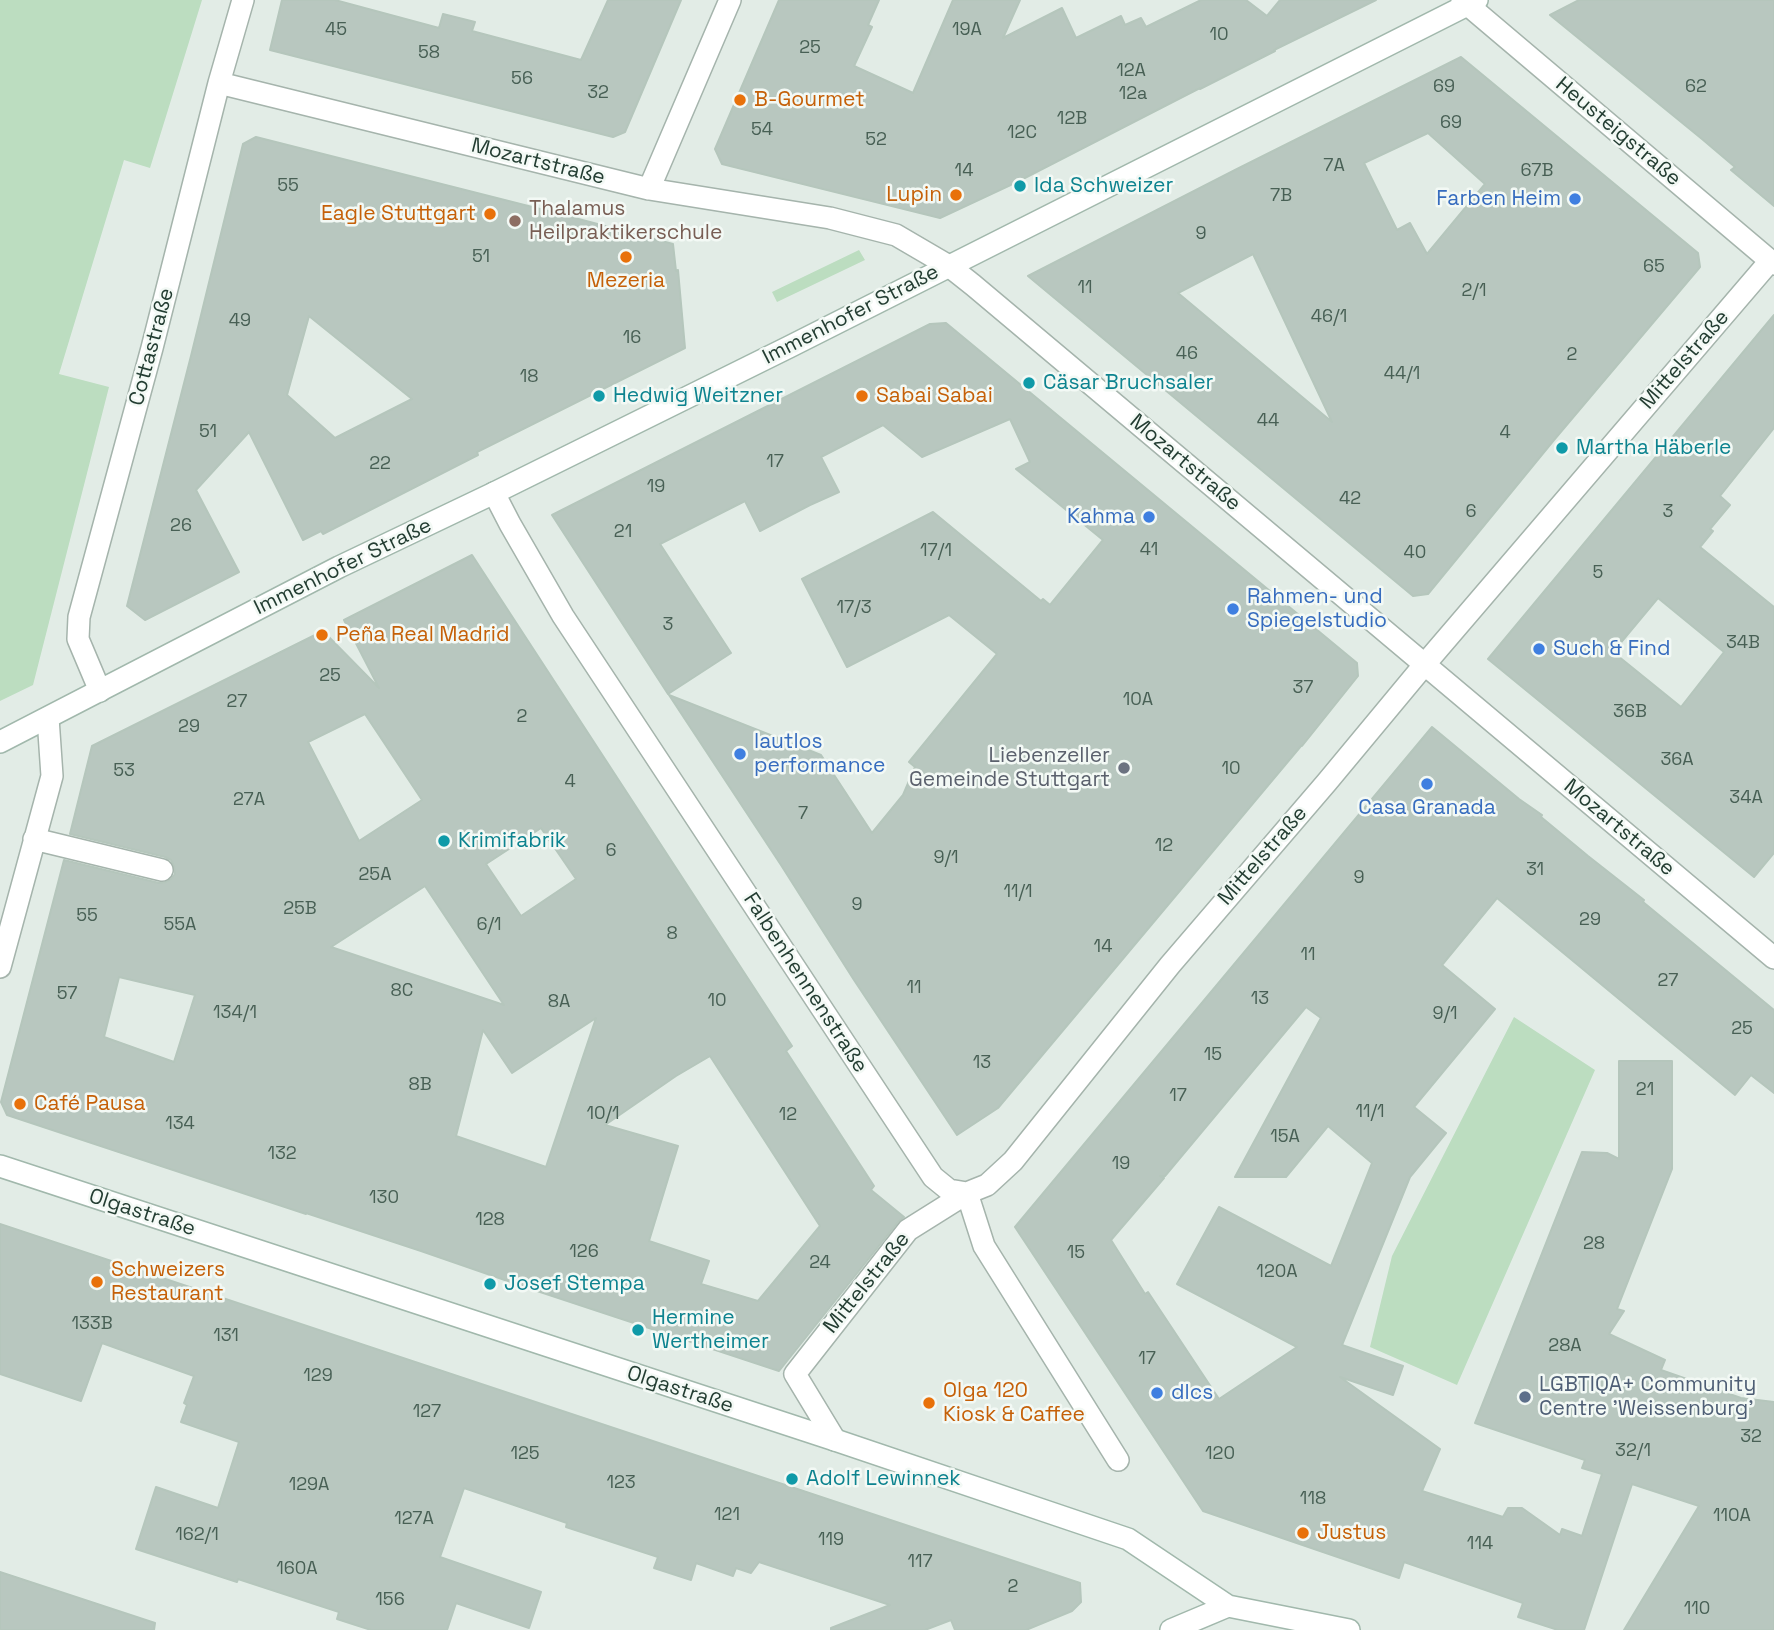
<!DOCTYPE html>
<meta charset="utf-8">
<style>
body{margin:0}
canvas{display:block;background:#e2ece6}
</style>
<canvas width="1774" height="1630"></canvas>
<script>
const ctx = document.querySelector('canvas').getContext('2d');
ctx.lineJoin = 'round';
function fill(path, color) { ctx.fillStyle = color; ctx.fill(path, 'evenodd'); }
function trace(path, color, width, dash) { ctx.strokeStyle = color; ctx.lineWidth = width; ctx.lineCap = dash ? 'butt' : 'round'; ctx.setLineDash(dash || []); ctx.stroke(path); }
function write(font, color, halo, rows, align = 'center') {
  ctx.font = font + ' "Space Grotesk",sans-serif'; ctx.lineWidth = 5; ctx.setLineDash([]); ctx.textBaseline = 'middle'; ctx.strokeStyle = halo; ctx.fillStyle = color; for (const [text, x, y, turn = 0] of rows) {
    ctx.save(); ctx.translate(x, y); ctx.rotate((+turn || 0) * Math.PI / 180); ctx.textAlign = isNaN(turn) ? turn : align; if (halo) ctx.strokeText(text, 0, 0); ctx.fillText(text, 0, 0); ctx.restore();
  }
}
fill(new Path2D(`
 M0,0H202L150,168L124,160L59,374L109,387L33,685L0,701Z
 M859,250L865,260L777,302L772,292Z
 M1514,1017L1595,1070L1457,1385L1370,1347L1392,1256Z`), '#bcddc0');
const building = new Path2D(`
 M282,0H335L439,28L443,14L475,22L472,31L581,60L608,0H681L625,132L613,137L270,50Z
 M779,0H879L868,25L872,27L854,66L913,93L953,0H1020L1003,38L1062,8L1076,38L1121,16L1125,25L1141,18L1146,27L1201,0H1246L1267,16L1280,0H1376L1274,50L1275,51L1200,89V88L1017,182L940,218L722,164L715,149Z
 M1579,0H1774V206L1731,170L1735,167L1702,139L1550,15Z
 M1461,57L1698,253L1700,267L1554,440L1428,594L1413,596L1028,276L1237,169ZM1428,133L1485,184L1427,254L1410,223L1397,230L1364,163ZM1253,254L1332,422L1178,293Z
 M256,137L556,213L673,244L676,271L678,270L685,348L477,452L478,455L323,534L321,531L303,540L249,432L196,490L239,572L145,620L127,606L191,356L243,144ZM309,316L412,399L335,438L287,395Z
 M1774,315V428L1720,496L1730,505L1710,529L1713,531L1700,547L1774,607V853L1754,877L1488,659ZM1658,598L1724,652L1681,707L1613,652Z
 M946,323L1357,663L1358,676L1302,746H1301L998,1108L957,1135L854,980L781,865L669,695L821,755L872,833L903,795L915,767L909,762L997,654L949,615L847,667L802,579L933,512L1041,601L1043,599L1050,605L1103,540L1016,469L1030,462L1010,419L922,457L883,425L821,457L839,492L810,505L760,531L745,501L660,544L731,653L668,694L552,515L930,324Z
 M472,555L792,1046L786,1051L874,1186L871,1190L904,1217L898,1222L779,1371L525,1287L421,1251L306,1213V1214L7,1115L1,1102L64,860L159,883L166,882L171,879L175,874L174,866L171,860L165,857L70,834L92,746L323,631L379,688L344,620ZM365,714L422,800L359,841L308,742ZM541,828L576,879L521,916L486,864ZM425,886L504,1005L331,947ZM119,977L195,995L174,1062L104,1037ZM596,1018L546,1167L456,1136L483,1030L512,1073ZM710,1056L820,1226L758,1301L701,1284L709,1261L649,1241L678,1146L605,1125L676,1076Z
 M1432,727L1519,799L1542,815L1541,817L1588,856L1644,900L1643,902L1774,1010V1093L1751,1075L1735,1095L1497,898L1442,965L1495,1009L1414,1107L1446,1133L1410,1177L1342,1345L1403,1366L1393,1395L1340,1377L1440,1449L1422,1491L1503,1517L1508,1508H1522L1560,1535L1562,1529L1582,1536L1602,1474L1582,1468L1585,1460L1475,1423L1582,1152L1607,1153L1619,1159V1061H1672V1169L1617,1309L1624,1311L1609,1334L1665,1360L1661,1370L1741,1398L1774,1402V1630H1624L1699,1506L1632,1484L1584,1630H1558L1518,1617L1523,1603L1404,1562L1399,1578L1203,1511L1015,1227ZM1306,1007L1321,1018L1235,1177H1286L1328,1126L1372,1163L1331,1266L1219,1207L1177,1284L1297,1347L1219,1399L1148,1292L1145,1294L1111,1240L1164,1178L1160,1176H1165Z
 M0,1224L1080,1583L1081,1602L1072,1611L1026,1630H955L951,1620L925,1630H831V1628L890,1605L759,1562L751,1573L736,1568L733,1576L696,1563L691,1580L654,1568L658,1557L566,1527L567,1523L464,1488L440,1557L541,1592L529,1628L456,1603L447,1630H371L337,1619L339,1612L238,1579L237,1582L136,1549L156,1487L218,1508L239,1442L181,1422L187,1405L184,1403L194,1376L102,1343L81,1401L0,1374Z
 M0,1572L155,1623L154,1630H0Z`);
fill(building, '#b8c7bf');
trace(building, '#b5c6bc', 2);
const street = new Path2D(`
 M1462,0L1774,264
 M219,83L649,189L830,218L896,235L949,266L973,285L1774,958
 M649,189L730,0
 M494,493L510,524L563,616L933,1177L949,1190L967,1193
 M100,691L78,639L79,617L152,348L219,83L243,0
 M34,839L162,870
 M0,967L52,776L48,718
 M967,1193L984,1246L1118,1460
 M835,1440L795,1374L908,1230L967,1193L987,1185L1013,1161L1170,965L1327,782L1425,664L1770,261`);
const secondary = new Path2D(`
 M0,742L339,567L494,493L789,347L1477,0
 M0,1166L835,1440L1128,1539L1228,1606L1349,1630
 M1171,1630L1228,1606`);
trace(street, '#a5b4ac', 24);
trace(secondary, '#a1b8ac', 24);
trace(street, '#fff', 21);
trace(secondary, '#fff', 21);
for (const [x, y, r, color] of [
 [740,100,7,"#e8710a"],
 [1020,186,7,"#0f9aa8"],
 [956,195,7,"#e8710a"],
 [1575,199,7,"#3f7fe0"],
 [490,214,7,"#e8710a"],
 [515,221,7,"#8d6e63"],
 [626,257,7,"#e8710a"],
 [1029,383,7,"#0f9aa8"],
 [599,396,7,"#0f9aa8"],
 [862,396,7,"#e8710a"],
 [1562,448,7,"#0f9aa8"],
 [1149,517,7,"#3f7fe0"],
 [1233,609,7,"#3f7fe0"],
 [322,635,7,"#e8710a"],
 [1539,649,7,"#3f7fe0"],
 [740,754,7,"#3f7fe0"],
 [1124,768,7,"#6b7280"],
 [1427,784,7,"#3f7fe0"],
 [444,841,7,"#0f9aa8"],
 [20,1104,7,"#e8710a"],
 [97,1282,7,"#e8710a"],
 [490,1284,7,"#0f9aa8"],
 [638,1330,7,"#0f9aa8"],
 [1157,1393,7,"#3f7fe0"],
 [1525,1397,7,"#5c6f8a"],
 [929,1403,7,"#e8710a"],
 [792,1479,7,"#0f9aa8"],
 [1303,1533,7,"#e8710a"]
]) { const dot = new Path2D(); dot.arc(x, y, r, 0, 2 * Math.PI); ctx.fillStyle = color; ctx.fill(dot); trace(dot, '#f3f9f5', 2.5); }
write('18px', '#486055', null, [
 ["45",336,30],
 ["19A",967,30],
 ["10",1219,35],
 ["25",810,48],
 ["58",429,53],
 ["12A",1131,71],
 ["56",522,79],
 ["69",1444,87],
 ["62",1696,87],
 ["32",598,93],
 ["12a",1133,94],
 ["12B",1072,119],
 ["69",1451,123],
 ["54",762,130],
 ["12C",1022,133],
 ["52",876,140],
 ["7A",1334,166],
 ["14",964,171],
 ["67B",1537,171],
 ["55",288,186],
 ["7B",1281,196],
 ["9",1201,234],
 ["51",481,257],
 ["65",1654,267],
 ["11",1085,288],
 ["2/1",1474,291],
 ["46/1",1329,317],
 ["49",240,321],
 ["16",632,338],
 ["46",1187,354],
 ["2",1572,355],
 ["44/1",1402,374],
 ["18",529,377],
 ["44",1268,421],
 ["51",208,432],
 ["4",1505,433],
 ["17",775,462],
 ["22",380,464],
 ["19",656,487],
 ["42",1350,499],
 ["6",1471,512],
 ["3",1668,512],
 ["26",181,526],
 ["21",623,532],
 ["41",1149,550],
 ["17/1",936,551],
 ["40",1415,553],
 ["5",1598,573],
 ["17/3",854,608],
 ["3",668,625],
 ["34B",1743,643],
 ["25",330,676],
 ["37",1303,688],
 ["10A",1138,700],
 ["27",237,702],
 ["36B",1630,712],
 ["2",522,717],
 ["29",189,727],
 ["36A",1677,760],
 ["10",1231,769],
 ["53",124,771],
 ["4",570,782],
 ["34A",1746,798],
 ["27A",249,800],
 ["7",803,814],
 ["12",1164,846],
 ["6",611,851],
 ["9/1",946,858],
 ["31",1535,870],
 ["25A",375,875],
 ["9",1359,878],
 ["11/1",1018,892],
 ["9",857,905],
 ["25B",300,909],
 ["55",87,916],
 ["29",1590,920],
 ["55A",180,925],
 ["6/1",489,925],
 ["8",672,934],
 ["14",1103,947],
 ["11",1308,955],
 ["27",1668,981],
 ["11",914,988],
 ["8C",402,991],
 ["57",67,994],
 ["13",1260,999],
 ["10",717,1001],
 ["8A",559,1002],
 ["134/1",235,1013],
 ["9/1",1445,1014],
 ["25",1742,1029],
 ["15",1213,1055],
 ["13",982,1063],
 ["8B",420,1085],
 ["21",1645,1090],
 ["17",1178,1096],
 ["11/1",1370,1112],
 ["10/1",603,1114],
 ["12",788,1115],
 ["134",180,1124],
 ["15A",1285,1137],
 ["132",282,1154],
 ["19",1121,1164],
 ["130",384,1198],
 ["128",490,1220],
 ["28",1594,1244],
 ["126",584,1252],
 ["15",1076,1253],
 ["24",820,1263],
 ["120A",1277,1272],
 ["133B",92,1324],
 ["131",226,1336],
 ["28A",1565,1346],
 ["17",1147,1359],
 ["129",318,1376],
 ["127",427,1412],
 ["32",1751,1437],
 ["32/1",1633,1451],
 ["125",525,1454],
 ["120",1220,1454],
 ["123",621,1483],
 ["129A",309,1485],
 ["118",1313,1499],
 ["121",727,1515],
 ["110A",1732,1516],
 ["127A",414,1519],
 ["162/1",197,1535],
 ["119",831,1540],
 ["114",1480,1544],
 ["117",920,1562],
 ["160A",297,1569],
 ["2",1013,1587],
 ["156",390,1600],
 ["110",1697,1609]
]);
write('21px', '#c56008', '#f3f9f5', [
 ["B-Gourmet",754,100],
 ["Lupin",942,195,"right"],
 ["Eagle Stuttgart",476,214,"right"],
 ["Mezeria",626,281,"center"],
 ["Sabai Sabai",876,396],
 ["Peña Real Madrid",336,635],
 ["Café Pausa",34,1104],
 ["Schweizers",111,1270],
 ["Restaurant",111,1294],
 ["Olga 120",943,1391],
 ["Kiosk & Caffee",943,1415],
 ["Justus",1317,1533]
], 'left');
write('21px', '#233d32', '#f3f9f5', [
 ["Heusteigstraße",1618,132,40],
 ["Mozartstraße",538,162,14],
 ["Immenhofer Straße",851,315,-27],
 ["Cottastraße",152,347,-75],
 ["Mittelstraße",1685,360,-49],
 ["Mozartstraße",1185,463,40],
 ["Immenhofer Straße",343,567,-26],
 ["Mozartstraße",1619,828,40],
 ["Mittelstraße",1263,856,-49],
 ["Falbenhennenstraße",805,983,57],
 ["Olgastraße",142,1213,18],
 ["Mittelstraße",867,1283,-51],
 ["Olgastraße",680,1390,18]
]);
write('21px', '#0d838f', '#f3f9f5', [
 ["Ida Schweizer",1034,186],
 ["Cäsar Bruchsaler",1043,383],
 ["Hedwig Weitzner",613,396],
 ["Martha Häberle",1576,448],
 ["Krimifabrik",458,841],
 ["Josef Stempa",504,1284],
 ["Hermine",652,1318],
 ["Wertheimer",652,1342],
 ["Adolf Lewinnek",806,1479]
], 'left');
write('21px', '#366cbe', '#f3f9f5', [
 ["Farben Heim",1561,199,"right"],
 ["Kahma",1135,517,"right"],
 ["Rahmen- und",1247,597],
 ["Spiegelstudio",1247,621],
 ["Such & Find",1553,649],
 ["lautlos",754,742],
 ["performance",754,766],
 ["Casa Granada",1427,808,"center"],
 ["dlcs",1171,1393]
], 'left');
write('21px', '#785e54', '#f3f9f5', [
 ["Thalamus",529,209],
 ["Heilpraktikerschule",529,233]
], 'left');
write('21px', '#5b616d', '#f3f9f5', [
 ["Liebenzeller",1110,756],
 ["Gemeinde Stuttgart",1110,780]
], 'right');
write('21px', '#4e5e75', '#f3f9f5', [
 ["LGBTIQA+ Community",1539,1385],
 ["Centre 'Weissenburg'",1539,1409]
], 'left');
</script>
